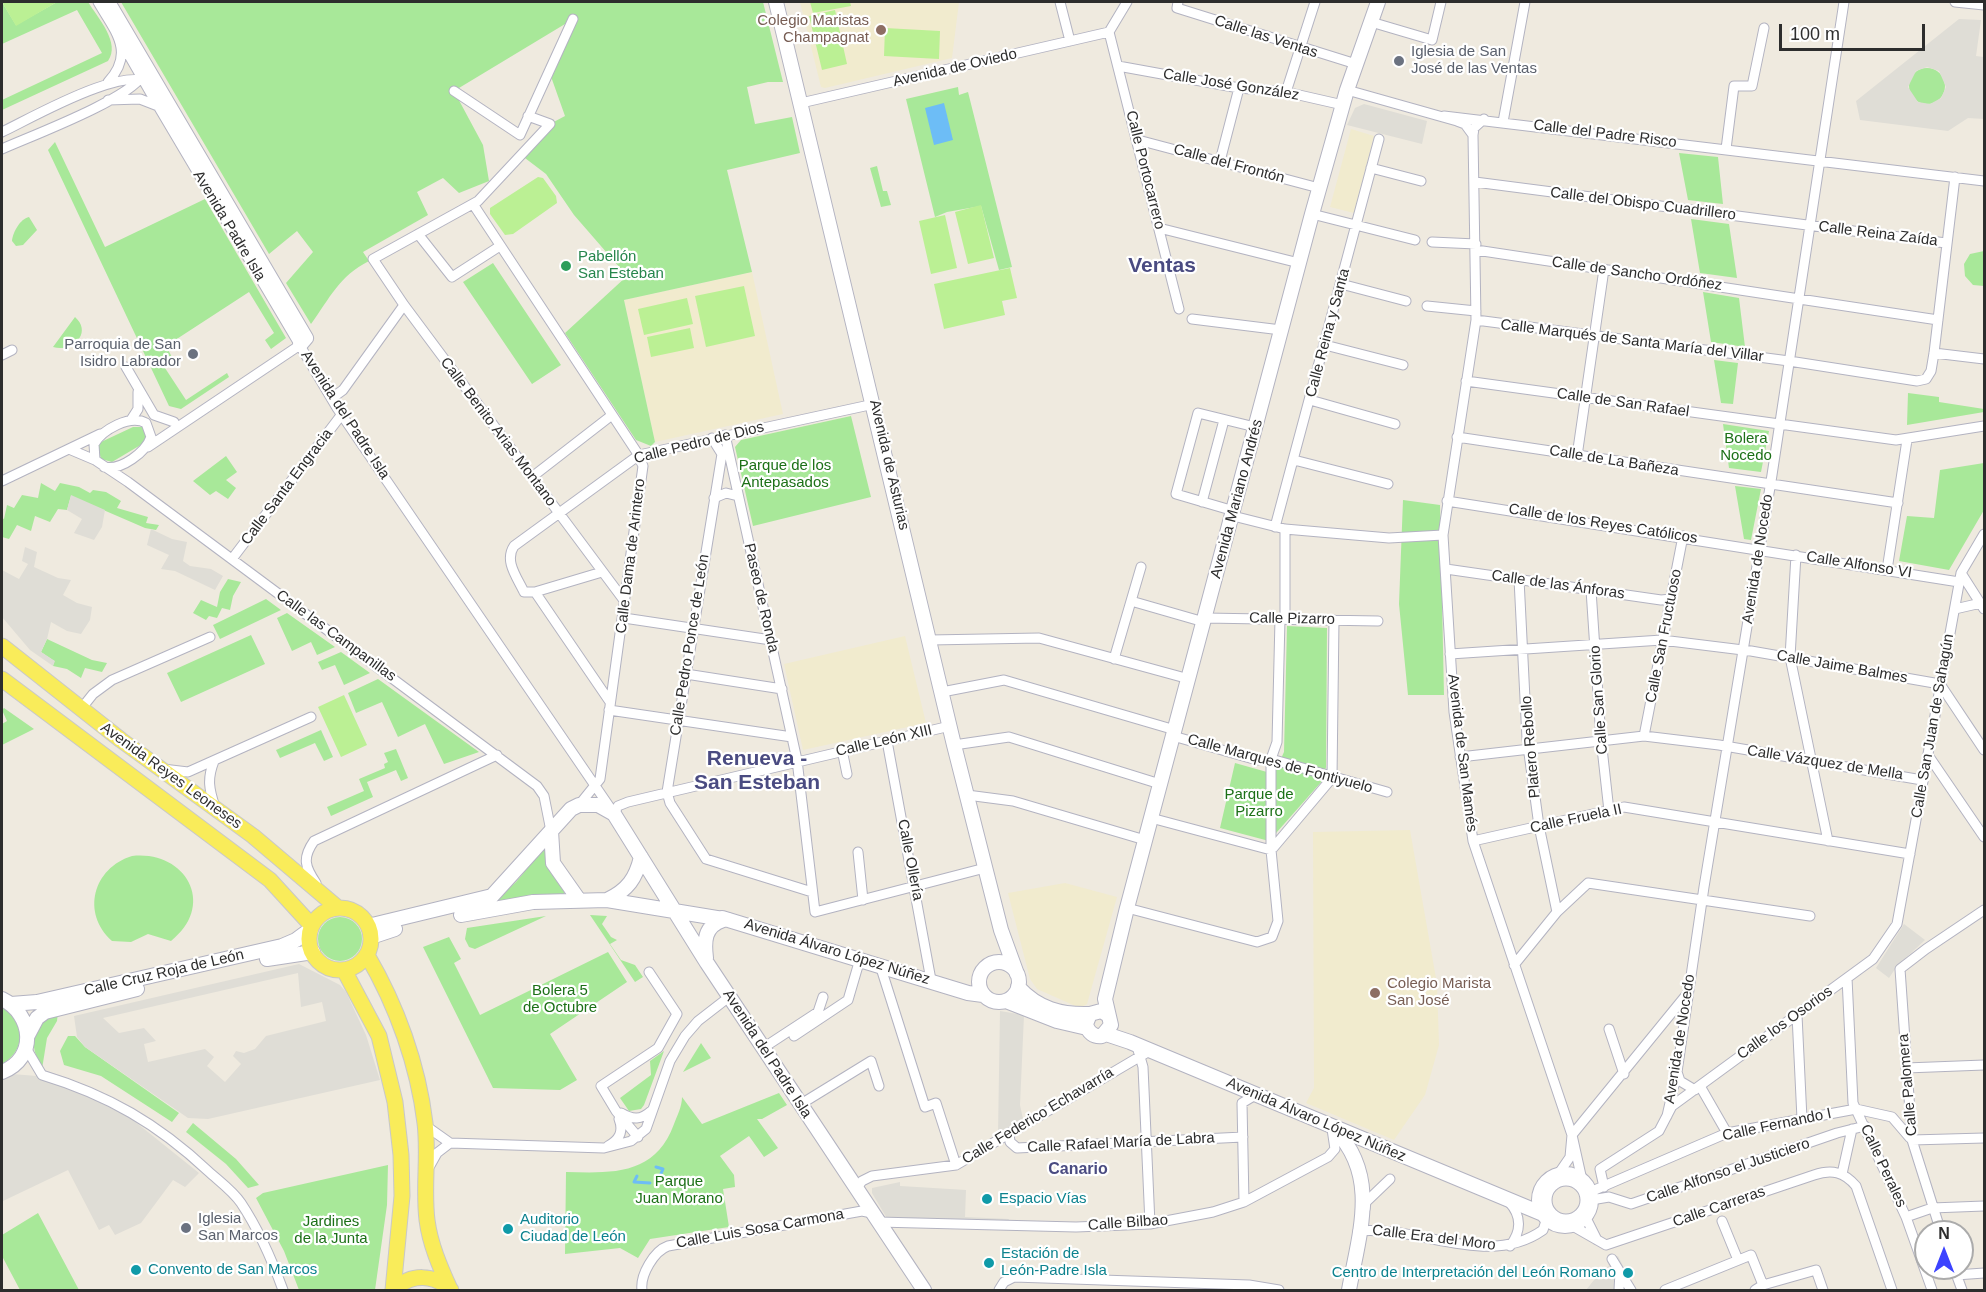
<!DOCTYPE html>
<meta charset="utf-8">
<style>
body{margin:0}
#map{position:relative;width:1986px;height:1292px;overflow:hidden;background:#efeadf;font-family:Arial,sans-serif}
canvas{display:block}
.frame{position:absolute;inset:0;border:3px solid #2d2d2d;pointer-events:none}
.north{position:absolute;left:1914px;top:1220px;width:60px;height:60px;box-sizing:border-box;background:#fff;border:2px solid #ababab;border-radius:50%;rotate:0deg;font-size:16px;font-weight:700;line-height:24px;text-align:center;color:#2d2d2d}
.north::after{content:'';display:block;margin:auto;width:21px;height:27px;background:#3c43ff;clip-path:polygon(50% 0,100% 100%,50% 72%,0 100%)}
.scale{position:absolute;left:1779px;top:24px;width:146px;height:27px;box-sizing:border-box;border:3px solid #2d2d2d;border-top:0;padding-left:8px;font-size:18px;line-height:21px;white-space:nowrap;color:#2d2d2d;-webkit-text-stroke:4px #fff;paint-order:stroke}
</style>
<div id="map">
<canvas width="1986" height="1292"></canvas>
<div class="frame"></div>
<div class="north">N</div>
<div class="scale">100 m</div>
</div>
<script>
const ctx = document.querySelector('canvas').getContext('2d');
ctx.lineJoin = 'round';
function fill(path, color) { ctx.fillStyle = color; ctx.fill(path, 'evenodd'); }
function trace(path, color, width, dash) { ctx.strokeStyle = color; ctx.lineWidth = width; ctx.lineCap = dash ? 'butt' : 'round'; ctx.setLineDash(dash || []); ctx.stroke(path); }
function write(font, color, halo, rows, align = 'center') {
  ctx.font = font + ' Arial,sans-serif'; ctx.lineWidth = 4.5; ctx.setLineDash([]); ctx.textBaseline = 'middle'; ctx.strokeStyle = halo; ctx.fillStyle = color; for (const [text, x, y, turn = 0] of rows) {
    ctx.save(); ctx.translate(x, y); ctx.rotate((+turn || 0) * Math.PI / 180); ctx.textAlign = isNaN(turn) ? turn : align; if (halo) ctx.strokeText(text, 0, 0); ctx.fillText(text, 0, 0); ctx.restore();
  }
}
fill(new Path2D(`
 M800,2H959L952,58L825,88L821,87Z
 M1351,129L1374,136L1354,213L1330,207Z
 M752,272L783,414L655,442L624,300Z
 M905,636L926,723L803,750L784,664Z
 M1410,830L1437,984L1439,1045L1425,1095L1394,1140L1306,1103L1314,1088L1313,832Z
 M1065,883L1117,897L1087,1004L1080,1008L1037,989L1030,979L1008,893Z`), '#f1ebce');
fill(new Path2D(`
 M2,2L16,25L57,2H88C98,18 121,43 108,61L2,110V100L102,53L77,10L2,44Z
 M121,2H763L783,82H768L747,87L755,124L792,117L800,153L727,170L752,272L624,300L655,442L651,446L636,440L565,333L627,276L574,215L546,174L521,155L550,124L565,116L549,71L570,21L454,91L483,145L489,181L459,193L443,178L417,192L428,215L363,252L369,261C339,276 330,298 311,324L286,283L313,252L297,231L269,254Z
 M1909 86a18 18 0 1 1 36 0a18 18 0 1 1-36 0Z
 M958,87L959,95L968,92L1012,267L999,270L981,206L947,212L935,217L906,99Z
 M55,142L105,247L205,199L286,338L271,349L265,340L274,333L249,292L166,346L173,359L165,368L186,400L227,373L229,377L181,409L169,406L48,150Z
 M1679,153L1718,157L1723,204L1688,200Z
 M877,166L883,191H887L891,205L881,207L870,168Z
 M29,217L37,230L23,245L16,246L12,241C13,232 20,219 29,217Z
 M1691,219L1729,224L1737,278L1700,273Z
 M1984,251V286L1973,285L1965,276L1964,264L1970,254Z
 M493,263L561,365L532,384L463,282Z
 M1703,292L1739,298L1745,347L1711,342Z
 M75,317C93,333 72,353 53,347Z
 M1714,360L1738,363L1733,404L1721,403Z
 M1908,393L1939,397V402L1984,409V412L1907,425Z
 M851,416L871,497L753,526L735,447L741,440Z
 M1723,424L1769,431L1761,472L1729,468Z
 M133,427H142L145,430L147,439L144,443L112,462L101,459L98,447L101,442Z
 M226,456L237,472L226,480L236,488L228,499L216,491L210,495L193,481Z
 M1984,463V510L1949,570L1899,561L1907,516L1934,518L1940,470Z
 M41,483L55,491L60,483L79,487L90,493L93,490L106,492L121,501L117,508L148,517L146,523L159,525L156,530L145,528L71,496L67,510L58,509L50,522L35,516L31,531L17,525L9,539L2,537V518L4,519L7,505L14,508L22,495L38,498Z
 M1735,486L1761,489L1751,540L1744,539Z
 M1403,500L1440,505L1444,695H1408L1399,604Z
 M228,579L241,582L233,596L230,610L222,608L217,618L209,616L206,620L193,613L201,600L217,607L220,592Z
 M266,599L281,610L220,639L213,625Z
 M287,613L335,647L317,655L311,642L292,651L277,618Z
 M1287,626L1327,628L1326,767L1323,780L1269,841L1220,828L1235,763L1274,774L1284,752Z
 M251,635L265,664L181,702L167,673Z
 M47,639L92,660L107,663L102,672L85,668L81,678L67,669L53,666L54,661L41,652Z
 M341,652L370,673L344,685L335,665L322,670L318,662Z
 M378,679L479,752L444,764L425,724L398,737L382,702L356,713L348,693Z
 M4,708L34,729L2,745V724L7,721L2,710Z
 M321,730L333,757L324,761L315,743L280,758L276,750Z
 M396,749L408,778L401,781L396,770L367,782L373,797L331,816L327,807L364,791L359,779L385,768L384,764L388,762L384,753Z
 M546,846L547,864L564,889V895L493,902L516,882Z
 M132,856C186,850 217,905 171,941L148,934L131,942L112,941C81,913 93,868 132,856Z
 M590,915L607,916L602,924L611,937L617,940L610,944L621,960L635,965L643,977L635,982Z
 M546,916L475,949L469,947L465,939L467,928Z
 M318 939a22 22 0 1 1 44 0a22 22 0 1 1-44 0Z
 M449,937L461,959L454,963L480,1015L608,952L627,982L550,1034L577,1080L560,1090L493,1088L423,947Z
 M2,1007C26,1020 26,1051 2,1064Z
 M58,1012L57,1021L47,1038L42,1069C28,1043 31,1026 58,1012Z
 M68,1036H75L85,1047L179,1113L172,1122L101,1076L64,1065L60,1051Z
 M701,1043L711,1058L683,1072Z
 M664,1051L644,1105L641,1109L629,1111L620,1098L651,1075L650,1061Z
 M779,1093L787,1105L762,1119H757L778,1148L764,1157L749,1136L720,1156L734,1175L735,1187L723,1189L729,1227L650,1239L638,1258L620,1248L565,1254L566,1172C612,1173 655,1176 674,1124C677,1116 682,1107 682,1097L702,1124Z
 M193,1123L236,1159L259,1185L248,1188L226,1164L186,1132Z
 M388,1165L387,1205L375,1290H299L284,1251L256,1198L263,1193Z
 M38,1213L79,1290H20L2,1256V1235Z`), '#a8e899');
fill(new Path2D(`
 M2,2H57L16,26Z
 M810,2H850L851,6L813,13Z
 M835,10L847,64L822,70L809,16Z
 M885,28L940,31L939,59L884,56Z
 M538,177L543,178L556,196L557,203L513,234L505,235L490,214V208Z
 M981,205L994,258L968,264L955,212Z
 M945,215L957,268L931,274L919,221Z
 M1010,268L1017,298L1002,301L1005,315L944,329L934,284Z
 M744,286L755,336L706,347L695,296Z
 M687,298L693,324L644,335L638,309Z
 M690,328L694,348L651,357L647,337Z
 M344,695L367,745L341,757L318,707Z`), '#bbf094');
fill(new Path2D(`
 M1959,19L1981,20L1976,56L1984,57V119L1968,118L1948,131L1860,120L1856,101ZM1927,67L1939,71L1946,87L1941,98L1930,104L1918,102L1908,87L1916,71Z
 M1364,104L1427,121L1422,144L1347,125L1355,108Z
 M71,495L105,510L102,527L94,540L74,533L82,519L67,510Z
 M151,529L172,539L187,542L183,561L190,566L211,569L223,576L215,590L175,571L161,569L169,555L147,545Z
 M25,547L37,552L34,567L58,578L71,580L63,595L77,603L92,607L90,620L81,634L67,631L51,622L47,639L41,652L55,661L53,666L30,650L2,617V570L19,579L28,564L22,561Z
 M1904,924L1925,940L1897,966L1889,978L1876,968Z
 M299,964L340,985L346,992L366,1035L380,1080L208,1119L188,1118L85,1047L77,1037L74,1016ZM298,973L301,1007L322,1002L326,1021L266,1036L255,1049L244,1053L236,1051L233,1056L241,1064L225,1082L207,1066L214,1057L205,1049L148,1062L144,1044L156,1041L144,1028L119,1033L103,1018Z
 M1000,1011L1024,1015L1020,1105L1023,1119L998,1134Z
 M12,1074L37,1076L118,1108L199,1173L185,1187L173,1180L141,1223L115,1235L109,1225L99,1230L68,1170L3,1201L2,1079Z
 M900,1182V1186L966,1190L965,1217L1009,1219L1008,1223L888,1220L872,1193V1188Z
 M1618,1256L1635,1290H1586L1598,1275L1603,1273L1602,1270L1609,1266L1607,1261Z`), '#dfddd6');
fill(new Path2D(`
 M944,103L953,140L934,145L925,108Z`), '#6dbdf6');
trace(new Path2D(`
 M656,1167L663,1169L659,1178
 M637,1176L634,1182L650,1183`), '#6dbdf6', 3);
const street = new Path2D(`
 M98,2C114,30 136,52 108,82
 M1060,2L1070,41
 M1178,2L1177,8L1356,64
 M1955,2L1984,5
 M1371,22L1432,40L1441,2
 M1109,32L1179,309
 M1109,32L1127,2
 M123,45L158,106
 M1118,66L1239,88L1286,92L1343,105
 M1347,90L1457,121L1465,124L1473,135
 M454,91L520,135L573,19
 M1286,92L1315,2
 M108,100L140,99L158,106L337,408L613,812
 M801,103L1109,32
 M528,116L550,124L478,201L373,259L404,305L626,603
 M1444,116L1984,181
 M1484,119L1474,128L1473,135L1476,320L1443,535L1454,712L1473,841L1572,1135L1570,1157L1557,1176
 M1503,122L1525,2
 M2,132C28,120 136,57 154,88
 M1138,140L1319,188
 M2,149C31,136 127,100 142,76
 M1726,149L1734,86H1752L1764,28
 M1220,161L1239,88
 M1371,168L1421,181
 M1475,182L1946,243
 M473,204L636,451L643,466L600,779L579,805
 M1312,214L1415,240
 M1159,228L1299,263
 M418,234L452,277L500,246
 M1432,242L1476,244
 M1476,250L1938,320
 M1341,284L1406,301
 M1427,306L1476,311
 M1192,319L1281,330
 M1476,320L1789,361L1917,381L1926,379L1931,371L1934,353L1955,177
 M1325,345L1403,365
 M1934,353L1984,359
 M2,355L12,350
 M126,367L154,415L174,422
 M1466,381L1896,440L1984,426
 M332,398L343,390L404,305
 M1310,400L1395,424
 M131,420L138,409V392
 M725,435L797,760L815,912L985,868
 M1457,437L1898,503
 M712,438L722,454L667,792L670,803L706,859L812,892
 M148,447L300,345
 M69,449L95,460
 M1577,456L1604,269
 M1294,460L1388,484
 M104,467C121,471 146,452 151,437L146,423C130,414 102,430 94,444L95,460L128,482L537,786L544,796L551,831
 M532,477L612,415
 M2,481L100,434
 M714,498L726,493L738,496
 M1447,501L1959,582
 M1202,502L1224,420
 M1234,511L1176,494L1198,413L1255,427
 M1233,516L1285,529L1389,538L1443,535
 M1275,527L1379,139
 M1796,555L1790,657L1828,841
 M232,559L342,414
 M1446,569L1661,600L1671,599
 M1887,570L1907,440
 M602,572L535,592H524C517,577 504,561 514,546L639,455L874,404
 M1961,573L1984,609
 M1519,579L1527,739L1539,826L1557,912
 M1591,590L1601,739L1609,811
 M535,592L610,702
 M1131,601L1204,622
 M1955,609L1981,603
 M624,618L771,640
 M1205,618L1378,621
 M1285,619V529
 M930,640L1039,638L1189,679
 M1450,654L1662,640L1751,651L1940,684
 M1114,659L1141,567
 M686,674L782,689
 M1940,684L1984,750
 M942,692L1004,680L1175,730
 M81,709L93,694L112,680L210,637
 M609,710L792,737
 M1173,736L1257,760L1271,759L1387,792
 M1644,736L1683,536
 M887,741L931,980
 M954,745L1009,737L1160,784
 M842,750L847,774
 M1928,755L1984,837
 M1460,757L1644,736L1719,745L1922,780
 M214,761C207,779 209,789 215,807
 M163,769L188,772L311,717
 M1332,778L1334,620
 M967,795L1013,801L1145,840
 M614,814L618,806L628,802L950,726
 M1151,818L1271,850
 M1473,841L1624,807L1910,854
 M1273,848L1332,778
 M858,852L863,900
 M316,883C305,867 302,858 314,841L497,755
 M1127,908L1257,942L1272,937L1278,921L1271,850V759L1277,742L1280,619
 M880,965L925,1107L936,1103L956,1165
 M1514,965L1557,912L1588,883L1810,916
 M1847,978L1853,1103L1906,1217L1932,1290
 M1797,1015L1802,1119
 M1609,1029L1624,1074
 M794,1036L848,1000L860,959
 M26,1048L42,1075C108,1095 158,1124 208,1171C219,1181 233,1191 241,1203C259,1230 272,1260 283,1290
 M763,1048L818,1012L823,997
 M1138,1050L1143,1067L1150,1224
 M1906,1068L1984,1065
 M1677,1072L1680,1081L1695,1090
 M1700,1086L1727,1133
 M801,1104L871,1061L879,1086
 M621,1113C633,1120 641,1120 651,1111
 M1667,1116L1677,1072L1704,887L1772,475L1844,2
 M426,1126L450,1143
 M1009,1133L1010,1142L1017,1148L1243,1137
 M638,1137L616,1111L601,1086L658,1048L677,1014L649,972
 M1912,1140L1984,1138
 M608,1146C619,1140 624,1132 619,1119
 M428,1169L437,1153L450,1143L604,1148L631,1141L646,1129L670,1061L685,1036L698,1021L729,997
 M1842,1174L1852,1129
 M1582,1180L1572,1135L1687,994
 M1547 1200a19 19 0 1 1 38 0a19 19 0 1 1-38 0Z
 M1604,1187L1600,1169L1659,1131L1672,1106L1873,959L1897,924L1961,573L1984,534
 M856,1189L862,1181L872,1176L956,1165L1151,1050
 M1590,1192L1727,1133L1856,1109L1892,1117L1910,1138
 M1591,1200L1609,1197L1631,1204L1837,1133L1865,1126
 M1244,1202L1242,1103L1257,1094
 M1509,1202C1522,1216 1521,1232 1510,1246
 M1365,1209L1366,1202L1390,1179
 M1585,1216L1597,1240
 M1906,1217L1932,1208L1984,1206
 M1722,1221L1738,1260
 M878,1222L1076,1227L1150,1224L1213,1212L1244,1202L1328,1157L1335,1149L1332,1129
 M1571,1225L1606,1245L1814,1175C1832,1169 1844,1172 1856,1186L1892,1290
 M1359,1228L1358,1231C1419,1225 1488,1269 1543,1230L1547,1218
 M1941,1232L1912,1140L1900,969L1926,949L1984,910
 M1612,1259L1631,1290
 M1954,1268L1962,1290
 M1956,1275L1984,1273
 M642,1290C640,1275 654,1251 668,1246L862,1211L872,1213
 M999,1290L1004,1282L1014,1277L1249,1285L1279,1290
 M1619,1290L1620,1272
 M1665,1290L1751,1255L1763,1285
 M1755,1290L1763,1285L1816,1270L1823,1290`);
const secondary = new Path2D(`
 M108,2L306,338L300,345
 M776,2L954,745L1001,930L1017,974
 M551,831L553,863L579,900
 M607,900C628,890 636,878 641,857
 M461,915L533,902L607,900L729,920
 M722,918L968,993L983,995
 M368,926L492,896L571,809L579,805H598L614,814L707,963L924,1290
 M371,937L395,929
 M706,958C704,942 704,926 723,920
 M267,959L313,952
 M979 982a20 20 0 1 1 40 0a20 20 0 1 1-40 0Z
 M1018,987C1038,1009 1061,1015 1090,1014
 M2,999C33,1014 38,1058 2,1072
 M1006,1001L1057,1021L1087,1028
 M11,1004L37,1002L282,946L296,940L311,929
 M1108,1015L1101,1011L1090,1014L1086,1024C1088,1033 1094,1037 1102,1036L1111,1025L1105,999L1127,908L1312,214L1347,90L1378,2
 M1106,1034L1130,1042L1543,1214
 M28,1035L37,1018L45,1012L137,989
 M1335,1130C1380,1176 1359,1234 1349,1290
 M1539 1200a26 26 0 1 1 52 0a26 26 0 1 1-52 0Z`);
const primary = new Path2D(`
 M2,646L121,740L253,836L338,908
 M2,679L270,880L312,926
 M309 939a31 31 0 1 1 62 0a31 31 0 1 1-62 0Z
 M367,955C397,1006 418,1065 425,1123C429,1155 423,1188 427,1220C430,1244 440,1267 450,1289
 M344,970L379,1036L395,1102L401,1155L402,1196L393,1290
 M394,1290C411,1273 434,1274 451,1290`);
trace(street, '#b3b3c1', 11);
trace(secondary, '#b3b3c1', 16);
trace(primary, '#c8c8c8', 17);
trace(street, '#fff', 9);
trace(secondary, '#fff', 14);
trace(primary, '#f9ec5a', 15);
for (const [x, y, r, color] of [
 [881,30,6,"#8d6e63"],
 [1399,61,6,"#6b7280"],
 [566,266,6,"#2e9e5b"],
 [193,354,6,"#6b7280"],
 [1375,993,6,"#8d6e63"],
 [987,1199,6,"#0f9aa8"],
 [186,1228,6,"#6b7280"],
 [508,1229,6,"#0f9aa8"],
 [989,1263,6,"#0f9aa8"],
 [136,1270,6,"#0f9aa8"],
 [1628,1273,6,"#0f9aa8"]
]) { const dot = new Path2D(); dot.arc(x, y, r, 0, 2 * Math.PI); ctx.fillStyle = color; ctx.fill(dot); trace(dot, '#fff', 2); }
write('15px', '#785e54', '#fff', [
 ["Colegio Maristas",869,21],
 ["Champagnat",869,38],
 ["Colegio Marista",1387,984,"left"],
 ["San José",1387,1001,"left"]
], 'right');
write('15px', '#2d2d2d', '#fff', [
 ["Calle las Ventas",1266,37,18],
 ["Avenida de Oviedo",955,68,-13],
 ["Calle José González",1231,85,9],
 ["Calle del Padre Risco",1605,134,7],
 ["Calle del Frontón",1229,164,15],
 ["Calle Portocarrero",1145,170,76],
 ["Calle del Obispo Cuadrillero",1643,204,7],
 ["Avenida Padre Isla",229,226,59],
 ["Calle Reina Zaída",1878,234,7],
 ["Calle de Sancho Ordóñez",1637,274,8],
 ["Calle Reina y Santa",1328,333,-75],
 ["Calle Marqués de Santa María del Villar",1632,341,7],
 ["Calle de San Rafael",1623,403,8],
 ["Avenida del Padre Isla",345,415,57],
 ["Calle Benito Arias Montano",498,432,53],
 ["Calle Pedro de Dios",699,443,-14],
 ["Calle de La Bañeza",1614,461,9],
 ["Avenida de Asturias",889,465,77],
 ["Calle Santa Engracia",287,487,-53],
 ["Avenida Mariano Andrés",1237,499,-75],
 ["Calle de los Reyes Católicos",1603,524,9],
 ["Calle Dama de Arintero",631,556,-83],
 ["Avenida de Nocedo",1758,559,-81],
 ["Calle Alfonso VI",1859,565,9],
 ["Calle de las Ánforas",1558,585,8],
 ["Paseo de Ronda",761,598,77],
 ["Calle Pizarro",1292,619,1],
 ["Calle las Campanillas",336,636,36],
 ["Calle San Fructuoso",1664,636,-79],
 ["Calle Pedro Ponce de León",690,645,-81],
 ["Calle Jaime Balmes",1842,667,10],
 ["Calle San Glorio",1599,700,-94],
 ["Calle San Juan de Sahagún",1933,726,-80],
 ["Calle León XIII",884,741,-13],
 ["Platero Rebollo",1531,747,-95],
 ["Avenida de San Mamés",1462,753,83],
 ["Calle Vázquez de Mella",1825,763,9],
 ["Calle Marques de Fontiyuelo",1280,764,15],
 ["Avenida Reyes Leoneses",171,776,36],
 ["Calle Fruela II",1576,819,-12],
 ["Calle Ollería",910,860,79],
 ["Avenida Álvaro López Núñez",837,952,17],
 ["Calle Cruz Roja de León",164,973,-13],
 ["Calle los Osorios",1785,1023,-36],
 ["Avenida de Nocedo",1680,1039,-81],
 ["Avenida del Padre Isla",767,1054,57],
 ["Calle Palomera",1908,1085,-95],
 ["Calle Federico Echavarría",1038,1116,-31],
 ["Avenida Álvaro López Núñez",1316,1120,23],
 ["Calle Fernando I",1777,1125,-12],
 ["Calle Rafael María de Labra",1121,1143,-3],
 ["Calle Perales",1883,1166,65],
 ["Calle Alfonso el Justiciero",1728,1171,-19],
 ["Calle Carreras",1719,1207,-19],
 ["Calle Bilbao",1128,1223,-4],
 ["Calle Luis Sosa Carmona",760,1229,-10],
 ["Calle Era del Moro",1434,1238,7]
]);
write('15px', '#5b616d', '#fff', [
 ["Iglesia de San",1411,52],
 ["José de las Ventas",1411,69],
 ["Parroquia de San",181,345,"right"],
 ["Isidro Labrador",181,362,"right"],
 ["Iglesia",198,1219],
 ["San Marcos",198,1236]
], 'left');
write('15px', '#27864d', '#fff', [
 ["Pabellón",578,257],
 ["San Esteban",578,274]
], 'left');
write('15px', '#1c7017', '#fff', [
 ["Bolera",1746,439],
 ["Nocedo",1746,456],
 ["Parque de los",785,466],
 ["Antepasados",785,483],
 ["Parque de",1259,795],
 ["Pizarro",1259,812],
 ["Bolera 5",560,991],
 ["de Octubre",560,1008],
 ["Parque",679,1182],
 ["Juan Morano",679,1199],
 ["Jardines",331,1222],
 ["de la Junta",331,1239]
]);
write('15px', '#0d838f', '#fff', [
 ["Espacio Vías",999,1199],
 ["Auditorio",520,1220],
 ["Ciudad de León",520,1237],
 ["Estación de",1001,1254],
 ["León-Padre Isla",1001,1271],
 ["Convento de San Marcos",148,1270],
 ["Centro de Interpretación del León Romano",1616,1273,"right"]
], 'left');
write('bold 16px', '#4a4b81', '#fff', [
 ["Canario",1078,1170]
]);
write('bold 21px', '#4a4b81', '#fff', [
 ["Ventas",1162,266],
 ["Renueva -",757,759],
 ["San Esteban",757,783]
]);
</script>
